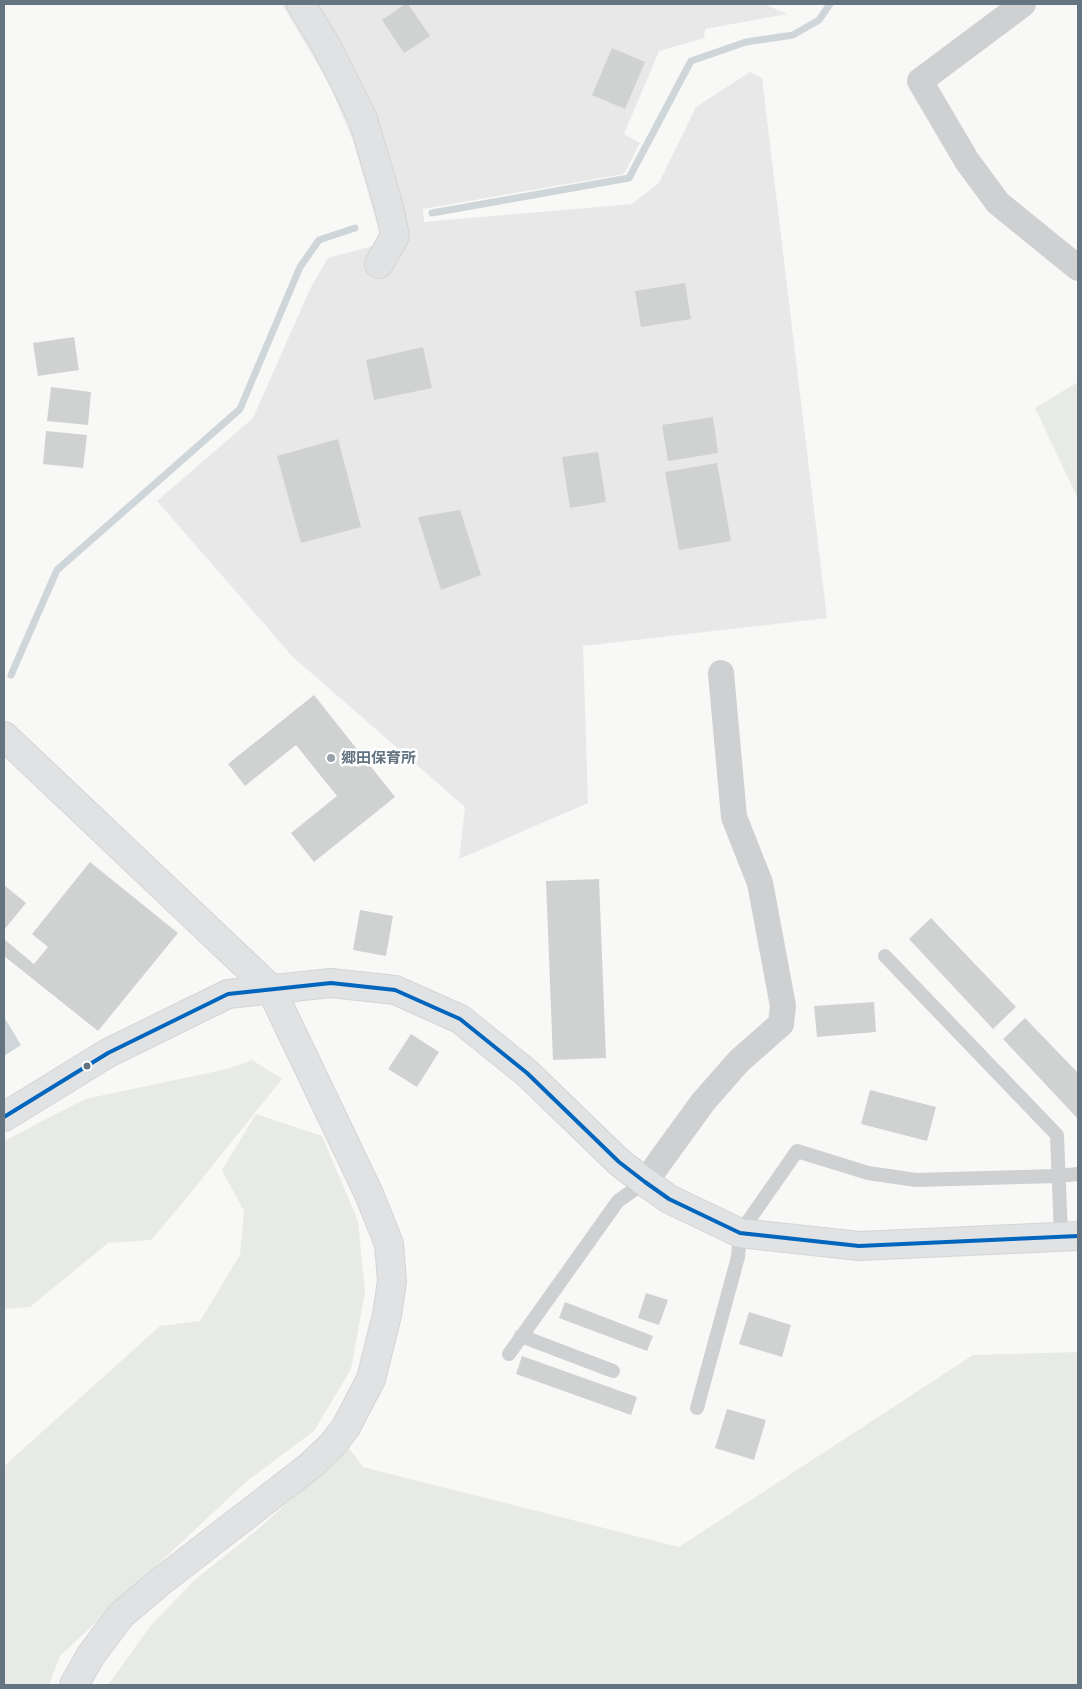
<!DOCTYPE html>
<meta charset="utf-8">
<style>
body{margin:0}
#map{position:relative;width:1082px;height:1689px;overflow:hidden;background:#f8f8f7;font-family:Lato,sans-serif}
canvas{display:block}
.frame{position:absolute;inset:0;border:5px solid #647481;pointer-events:none}
</style>
<div id="map">
<canvas width="1082" height="1689"></canvas>
<div class="frame"></div>
</div>
<script>
const ctx = document.querySelector('canvas').getContext('2d');
ctx.lineJoin = 'round';
function fill(path, color) { ctx.fillStyle = color; ctx.fill(path, 'evenodd'); }
function trace(path, color, width, dash) { ctx.strokeStyle = color; ctx.lineWidth = width; ctx.lineCap = dash ? 'butt' : 'round'; ctx.setLineDash(dash || []); ctx.stroke(path); }
function write(font, color, halo, rows, align = 'center') {
  ctx.font = font + ' Lato,"Noto Sans JP",sans-serif'; ctx.lineWidth = 5; ctx.setLineDash([]); ctx.textBaseline = 'middle'; ctx.strokeStyle = halo; ctx.fillStyle = color; for (const [text, x, y, turn = 0] of rows) {
    ctx.save(); ctx.translate(x, y); ctx.rotate((+turn || 0) * Math.PI / 180); ctx.textAlign = isNaN(turn) ? turn : align; if (halo) ctx.strokeText(text, 0, 0); ctx.fillText(text, 0, 0); ctx.restore();
  }
}
fill(new Path2D(`
 M282,4H764L787,14L705,29L704,38L659,51L624,134L640,143L624,174L423,209L424,222L632,204L659,183L696,107L750,72L762,78L827,618L583,646L588,803L459,859L465,807L293,657L157,501L253,418L310,289L328,258L373,246L381,237L353,141L330,85Z`), '#e7e8e7');
fill(new Path2D(`
 M1078,382V499L1035,408Z
 M252,1060L282,1079L185,1200L151,1240L108,1243L30,1307L4,1309V1141L85,1099L227,1069Z
 M256,1114L322,1136L358,1221L365,1292L351,1369L314,1431L247,1481L60,1656L49,1685H4V1466L160,1326L200,1321L240,1255L244,1211L222,1170Z
 M1078,1352V1685H108L151,1625L196,1579L257,1530L349,1448L363,1467L679,1547L973,1355Z`), '#e8ebe5');
fill(new Path2D(`
 M4,1017L21,1045L4,1056Z`), '#cfd6d9');
trace(new Path2D(`
 M432,213L629,178L691,61L746,42L793,35L819,20L830,4
 M11,675L57,570L240,409L300,267L319,240L355,228`), '#cfd6d9', 7);
fill(new Path2D(`
 M405,4H408L430,36L404,53L382,20Z
 M612,48L645,62L625,109L592,95Z
 M685,283L691,319L641,327L635,291Z
 M74,337L79,370L38,376L33,343Z
 M423,347L432,388L374,400L366,360Z
 M51,387L91,392L88,425L47,421Z
 M713,417L718,453L668,461L662,425Z
 M46,431L87,435L83,468L43,464Z
 M338,439L361,527L301,543L277,456Z
 M598,452L606,502L570,508L562,457Z
 M717,463L731,541L679,550L665,472Z
 M460,510L481,575L441,590L418,517Z
 M314,695L395,797L314,862L291,833L337,796L296,745L245,786L228,764Z
 M90,862L178,933L98,1031L4,956V939L34,964L48,947L32,934Z
 M599,879L606,1058L553,1060L546,881Z
 M4,885L26,903L4,930Z
 M360,910L393,916L386,956L353,950Z
 M931,918L1016,1007L993,1029L909,939Z
 M874,1002L876,1032L817,1037L814,1006Z
 M1025,1018L1078,1073V1119L1003,1039Z
 M411,1034L439,1052L417,1087L388,1069Z
 M870,1090L936,1107L927,1141L861,1124Z
 M646,1293L668,1300L659,1325L638,1318Z
 M565,1302L653,1336L647,1351L559,1318Z
 M749,1312L791,1325L782,1357L739,1344Z
 M522,1356L637,1397L631,1415L516,1374Z
 M727,1409L766,1420L754,1460L715,1448Z`), '#d0d2d2');
const secondary = new Path2D(`
 M301,4L326,45L363,119L389,207L395,236L379,264
 M4,736L271,989L369,1194L389,1244L392,1281L387,1315L371,1379L346,1427L333,1444L310,1466L160,1582L121,1615L91,1655L74,1685`);
const primary = new Path2D(`
 M4,1117L108,1053L228,994L331,983L395,990L460,1019L527,1073L619,1162L645,1182L669,1199L740,1233L859,1246L1078,1236`);
trace(secondary, '#d4d5d6', 30);
trace(primary, '#d4d5d5', 30);
trace(new Path2D(`
 M885,956L1057,1135L1061,1236
 M521,1336L613,1371
 M509,1354L618,1201L645,1182
 M697,1408L738,1257L740,1233L797,1151L868,1173L916,1180L1058,1176L1078,1174`), '#ced0d1', 14);
trace(new Path2D(`
 M1023,4L920,81L967,161L998,203L1078,268
 M645,1182L703,1102L739,1061L781,1024L783,1006L760,883L734,817L721,673`), '#ced0d1', 26);
trace(secondary, '#e1e2e3', 28);
trace(primary, '#e1e2e3', 28);
trace(new Path2D(`
 M4,1117L108,1053L228,994L331,983L395,990L460,1019L527,1073L619,1162L645,1182L669,1199L740,1233L859,1246L1078,1236`), '#0065bd', 4);
for (const [x, y, r, color] of [
 [331,758,5,"#98a2aa"],
 [87,1066,4.5,"#647481"]
]) { const dot = new Path2D(); dot.arc(x, y, r, 0, 2 * Math.PI); ctx.fillStyle = color; ctx.fill(dot); trace(dot, '#fff', 2); }
write('bold 15px', '#647481', '#fff', [
 ["郷田保育所",341,758]
], 'left');
</script>
